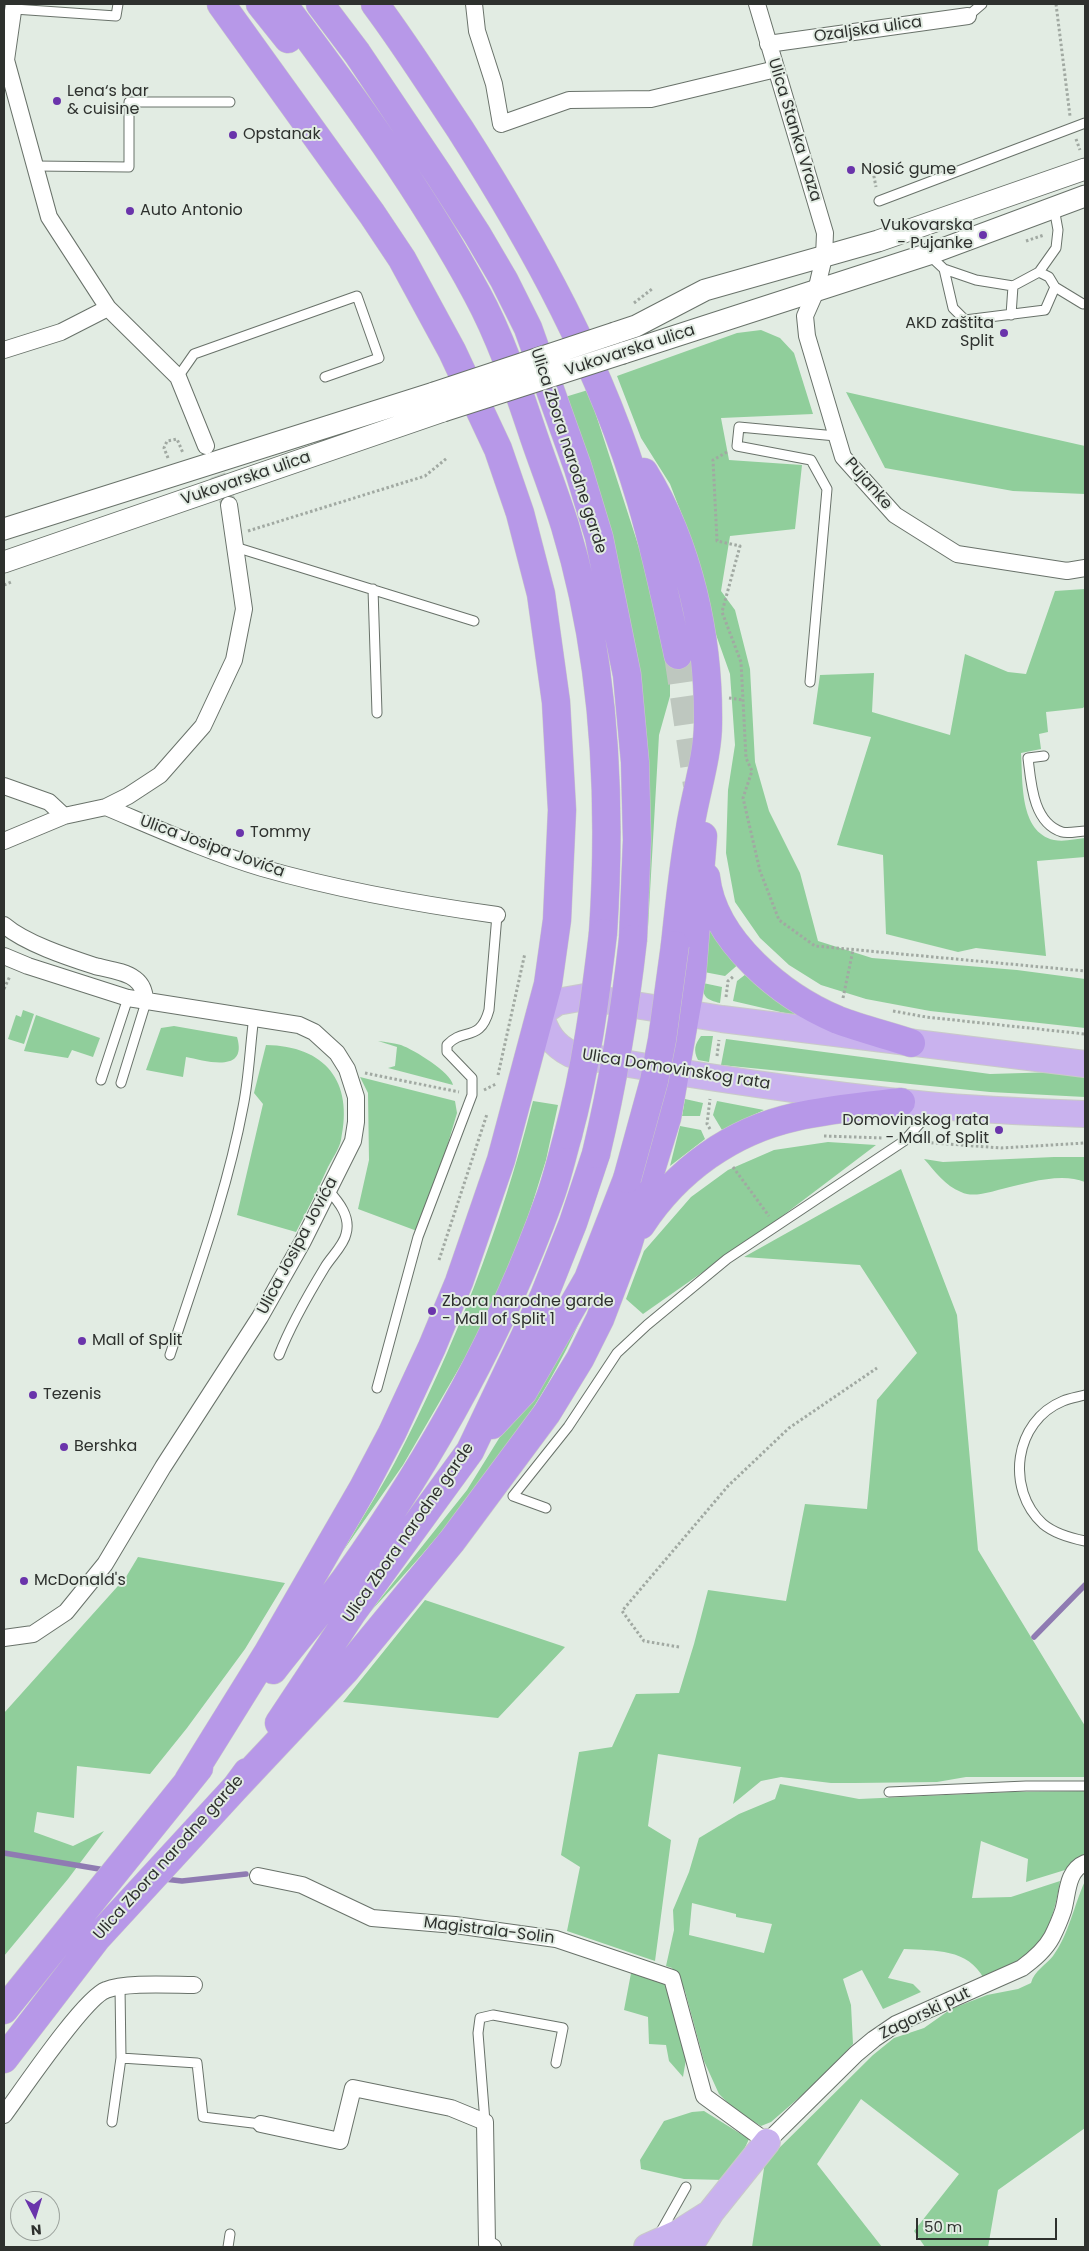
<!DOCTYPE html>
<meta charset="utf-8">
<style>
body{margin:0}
#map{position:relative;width:1089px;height:2251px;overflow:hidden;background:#e2ece3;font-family:Poppins,sans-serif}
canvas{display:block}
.frame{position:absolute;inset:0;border:5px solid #2e312e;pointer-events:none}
.north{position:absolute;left:10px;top:2191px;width:50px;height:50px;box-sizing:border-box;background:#e2ece3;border:1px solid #9aa19b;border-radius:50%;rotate:175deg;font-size:14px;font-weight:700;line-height:20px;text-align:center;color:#2e312e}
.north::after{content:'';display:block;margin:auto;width:18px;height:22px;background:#6a34ab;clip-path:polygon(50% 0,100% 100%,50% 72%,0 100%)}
.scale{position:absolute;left:916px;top:2218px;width:141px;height:22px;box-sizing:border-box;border:2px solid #2e312e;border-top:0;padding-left:6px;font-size:15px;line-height:18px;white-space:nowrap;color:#2e312e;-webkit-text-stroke:4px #e2ece3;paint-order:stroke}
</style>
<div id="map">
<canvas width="1089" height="2251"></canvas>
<div class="frame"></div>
<div class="north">N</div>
<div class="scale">50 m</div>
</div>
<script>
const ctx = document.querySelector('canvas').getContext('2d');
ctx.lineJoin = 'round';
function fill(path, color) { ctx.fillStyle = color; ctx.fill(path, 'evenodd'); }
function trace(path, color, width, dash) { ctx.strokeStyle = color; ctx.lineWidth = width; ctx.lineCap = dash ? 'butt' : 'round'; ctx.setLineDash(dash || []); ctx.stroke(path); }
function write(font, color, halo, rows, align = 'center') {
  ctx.font = font + ' Poppins,sans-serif'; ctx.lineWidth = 4; ctx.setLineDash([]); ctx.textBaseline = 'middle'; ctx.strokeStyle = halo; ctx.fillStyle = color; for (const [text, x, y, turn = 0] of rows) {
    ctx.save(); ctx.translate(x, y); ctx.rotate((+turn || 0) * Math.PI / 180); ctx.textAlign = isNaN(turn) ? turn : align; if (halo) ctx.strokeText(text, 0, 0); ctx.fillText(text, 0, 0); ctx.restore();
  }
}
fill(new Path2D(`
 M761,330L780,338L794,353L813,414L721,418L729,460L802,465L795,529L730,536L721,591L735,610L750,669L755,762L769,811L800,873L818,941L872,958L1017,970L1085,979V1028L930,1011L866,999L821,985L789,965L760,938L735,902L726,853L728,790L735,745L730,674L709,615L687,528L670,484L641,438L617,376L737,333Z
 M588,390L644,563L670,679V696L659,735L648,927L645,936L648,905L650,817L645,719L630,621L565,397Z
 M846,392L1085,446V494L1013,491L885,468Z
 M1085,589V706L1083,708L1046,712L1048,732L1039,734L1041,749L1021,753C1023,781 1019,832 1054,840C1064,842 1076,839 1085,838V857L1037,861L1046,956L976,948L958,952L886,934L883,855L837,845L871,737L813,724L820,675L874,673L872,712L950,735L965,654L1008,672L1026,674L1055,591Z
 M708,922L741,962L725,976L704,972Z
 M746,974L802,1017L733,1001L737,981Z
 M703,983L722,987L720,1003C707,1000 702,997 703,983Z
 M23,1010L34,1014L24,1044L8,1039L16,1015L21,1017Z
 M36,1015L100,1038L93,1057L72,1050L68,1058L24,1051Z
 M174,1026L237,1037C248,1074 206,1061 186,1057L183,1077L146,1070L161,1028Z
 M701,1036H713L709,1062L698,1060C693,1050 695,1044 701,1036Z
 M726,1039L990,1074L1057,1072L1085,1075V1097L990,1092L721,1065Z
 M378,1041C386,1042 394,1043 401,1045C414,1050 451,1072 453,1085L388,1068L395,1066L397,1047Z
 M266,1045C325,1046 354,1081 341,1140C339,1149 332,1159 328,1167C318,1189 307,1211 296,1232L237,1215L263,1104L254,1093Z
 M360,1077L455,1101L457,1113L441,1167L417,1231L358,1209L369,1160L368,1093Z
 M685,1099L703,1103L700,1116H682Z
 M533,1101L558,1105L546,1160L530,1211L512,1259L473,1344L403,1465L343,1551C360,1521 379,1492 395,1462C455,1347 501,1227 533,1101Z
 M717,1101L764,1110L722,1130L713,1115Z
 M680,1126L701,1130L705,1139L670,1166Z
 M828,1142L876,1145L777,1220L643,1314L626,1299L644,1251L691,1197L728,1170L774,1150Z
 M1054,1157H1085V1182C1061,1172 1027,1183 1002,1189C990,1192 973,1198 961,1192C945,1186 935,1171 924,1159L943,1162Z
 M901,1169L957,1315L978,1550L1085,1726V1777H966L937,1782L855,1783H831L781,1777L761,1781L733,1804L741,1767L658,1754L648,1826L671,1840L655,1961L567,1931L580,1867L561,1855L579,1752L612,1747L636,1694L679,1693L694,1644L708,1590L786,1601L805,1504L867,1509L877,1400L917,1353L860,1265L744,1257Z
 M612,1242C596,1285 579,1327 557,1367C508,1458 439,1538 369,1613L467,1490L542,1369Z
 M138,1557L285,1583L245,1649L187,1728L150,1774L77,1766L74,1818L37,1812L34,1832L73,1846L104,1831L68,1879L4,1956V1713L126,1577Z
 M425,1600L565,1647L498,1718L343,1702Z
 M780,1784L859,1799L1011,1792L1085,1791V1856L1074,1860L1065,1870L1026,1882L1028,1859L981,1841L972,1898L1011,1897L1060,1881C1055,1912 1047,1943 1019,1962C1009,1969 995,1974 984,1979C968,1948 935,1951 904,1949L888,1978L913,1984L921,1992L883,2009L862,1970L843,1979L851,2005L853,2044L824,2076L771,2122L761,2126L736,2111L719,2094L704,2061L685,1991L672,1968L666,1966L674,1930L673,1910L689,1872L699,1838L739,1814L775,1799ZM692,1903L736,1914V1917L772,1924L764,1953L689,1935Z
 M1085,1881V2128L998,2190L988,2247H925L914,2231L959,2174L861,2099L817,2164L882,2247H752L765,2162L873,2055L894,2038L924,2028L951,2009L987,1995L1018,1989L1031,1983C1034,1971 1046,1965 1053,1956C1069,1934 1074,1905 1085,1881Z
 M632,1968L666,1980L687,2053L683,2077L669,2061L666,2045L649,2044L648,2017L624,2010Z
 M704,2111L749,2139L736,2167L724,2180L684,2179L641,2169L640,2160L664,2121L692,2112Z`), '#90ce9b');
trace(new Path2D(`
 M1034,1637L1085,1585
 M4,1853L105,1870
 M164,1879L182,1881L246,1874`), '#8f7bb2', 5.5);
trace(new Path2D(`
 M209,453L229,505`), '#bec7bf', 16, [16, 8]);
trace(new Path2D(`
 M678,655L697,785`), '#bec7bf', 28, [28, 14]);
const service = new Path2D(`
 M14,9L116,16L118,4
 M968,16L982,4
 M35,166L129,167V102H230
 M879,201L1085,123
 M929,255L944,269L976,280L1013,286L1039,272L1056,248L1058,230L1054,208
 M944,269L953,308L965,320L1045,310L1055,287L1049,277L1039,272
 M1055,287L1083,304
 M1011,315L1013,286
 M178,377L194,354L357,296L379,358L325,377
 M235,547L474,621
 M373,589L377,713
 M810,682L827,489L811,460L737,446L739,427L836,436
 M1044,756L1028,758C1031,783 1033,823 1062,832C1068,834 1079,831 1085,831
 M101,1080L128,998
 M121,1083L146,1002
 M170,1355C197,1273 227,1192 243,1107C249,1078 250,1046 254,1016
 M279,1355C291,1324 308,1295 325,1267C331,1257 344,1245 346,1234C351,1217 339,1202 328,1190
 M377,1388L418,1237L472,1095V1078L447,1052V1045C463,1027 480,1043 489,1010L497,915
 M1085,1395C1078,1397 1070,1398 1063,1401C1014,1421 1005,1489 1043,1524C1055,1534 1070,1538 1085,1541
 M546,1508L513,1496L568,1427L617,1353L647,1325L727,1259L904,1141L922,1121L927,1108
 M889,1792L1026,1786H1085
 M120,1987L121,2058L197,2063L203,2117L261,2124
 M112,2122L121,2058
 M485,2122L478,2033L480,2018L493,2015L563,2028L556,2063
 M659,2235L686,2187
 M228,2247L230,2234`);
const minor = new Path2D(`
 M14,4L6,60L49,217L108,308L178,377L206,446
 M474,4L477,31L494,84L501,124L569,100L651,99L776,69
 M757,4L825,233L824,257L816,291L805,316L807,336L843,457L895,515L957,554L1067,571L1085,568
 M768,44L968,16
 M4,350L61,332L108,308
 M4,786L49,802L64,816
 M106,807C156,828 209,852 262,868C339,890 417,904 497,915
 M4,841L64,816L106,807L128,796L160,775L203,726L234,660L244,609L229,505
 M4,925C25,943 67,957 95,966C106,969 125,971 135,979C143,985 144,992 146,1002
 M4,956L28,966L128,998L299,1025L314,1032L337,1053L347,1069L356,1097V1122L353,1141L303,1241L260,1317L163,1467L105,1564L66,1612L33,1634L4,1638
 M258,1876L302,1885L372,1918L455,1925L556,1939L672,1978L704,2096L767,2142L856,2054L874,2039L896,2024L1022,1968C1034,1959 1045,1950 1052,1937C1056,1929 1060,1920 1063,1911C1068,1895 1066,1871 1085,1863
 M4,2115C21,2092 84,1998 106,1990C125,1982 172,1985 194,1985
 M261,2124L340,2141L353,2088L451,2108L485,2122L487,2244L493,2247`);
const tertiary = new Path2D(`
 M615,333L636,326L705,290L878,241L1085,169
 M623,353L929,254L1085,196
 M4,529L434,393
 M4,562L443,411`);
const primary = new Path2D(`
 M1085,1064L722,1019L585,997L557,1002L540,1014C546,1033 553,1045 571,1054C689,1075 807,1093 927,1105C979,1110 1032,1112 1085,1114
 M647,2247L680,2232L707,2215
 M689,2247L711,2212L767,2142`);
const trunk = new Path2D(`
 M260,4L288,39
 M283,4C353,97 422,192 477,294C502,340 518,390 535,440C545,469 556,497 565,526C605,657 612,797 603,933
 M320,4L357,53L439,175L477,234L504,280L528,328L578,468L599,537L627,675L635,762L637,840L633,939
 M375,4C405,44 432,87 460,129C534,245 602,368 641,501C656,552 667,604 678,655
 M644,472C689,545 709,637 708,723C708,756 695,795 690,828C683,867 679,906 675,945
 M706,877C713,941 783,997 838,1020C862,1029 887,1035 911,1043
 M641,1225C677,1170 732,1131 795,1117C830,1109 866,1106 901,1102
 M492,1425L523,1392L588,1279L627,1179
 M273,1670C297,1639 323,1609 346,1578C429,1462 501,1334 549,1200C557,1179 562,1156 568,1135
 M279,1723L352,1613L470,1451L544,1296L573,1223L596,1154
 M188,1781L267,1654L363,1488L392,1433L432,1347L459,1282L501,1160L548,984L557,920L562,810L556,702L541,594L520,513L498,449L452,351L402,259L372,214L221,4
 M236,1787L345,1671L452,1541L547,1413L580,1359L600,1319L627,1248L667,1118L692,976L703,836
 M4,2010L199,1768
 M4,2059L97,1938L236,1787L247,1772`);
trace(service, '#69726a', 11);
trace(minor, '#69726a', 18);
trace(tertiary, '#69726a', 23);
trace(primary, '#c9c9c9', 28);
trace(trunk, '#c9c9c9', 29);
trace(new Path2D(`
 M1056,4L1070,116
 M1076,139L1080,150
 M871,161L876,187
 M1026,241L1044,235
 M634,303L652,289
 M727,452L713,460L717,541L740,546L722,612L741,662L746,758L752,771L743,798L760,871L779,920L815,946L1085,971
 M168,458L164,448L167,441L177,439L183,453
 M248,531L425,476L447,458
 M4,585L11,582
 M729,698L743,700
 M4,989L10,976
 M726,997L728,981L734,976
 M843,998L853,950
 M893,1011L926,1017L1085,1034
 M717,1056L719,1040
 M365,1073L459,1092
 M498,1075L525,953
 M484,1090L496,1084
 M710,1129L707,1124L710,1099
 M824,1136L883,1138
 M921,1142L1001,1148L1085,1143
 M733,1167L769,1216
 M439,1260L487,1114
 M679,1647L644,1641L622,1611L728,1486L789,1428L877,1368`), '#a1a9a2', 3, [2.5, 2.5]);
trace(service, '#fff', 9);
trace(minor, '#fff', 16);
trace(tertiary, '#fff', 21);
trace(primary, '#c9b2ee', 26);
trace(trunk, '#b798e8', 28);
const tertiaryBridge = new Path2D(`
 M434,393L615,333
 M443,411L623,353`);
const trunkBridge = new Path2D(`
 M568,1135C586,1068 595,1001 603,933
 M596,1154C613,1083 625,1011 633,939
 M627,1179L654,1081L662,1040L675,945`);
trace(tertiaryBridge, '#69726a', 23, []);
trace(trunkBridge, '#c9c9c9', 29, []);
trace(tertiaryBridge, '#fff', 21);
trace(trunkBridge, '#b798e8', 28);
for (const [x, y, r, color] of [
 [57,101,5,"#6a34ab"],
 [233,135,5,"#6a34ab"],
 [851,170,5,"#6a34ab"],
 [130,211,5,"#6a34ab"],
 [983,235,5,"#6a34ab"],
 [1004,333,5,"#6a34ab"],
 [240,833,5,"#6a34ab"],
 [999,1130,5,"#6a34ab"],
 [432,1311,5,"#6a34ab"],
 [82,1341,5,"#6a34ab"],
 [33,1395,5,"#6a34ab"],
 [64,1447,5,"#6a34ab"],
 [24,1581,5,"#6a34ab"]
]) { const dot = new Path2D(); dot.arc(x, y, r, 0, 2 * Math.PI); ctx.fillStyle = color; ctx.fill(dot); trace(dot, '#e2ece3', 2); }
write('16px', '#2e312e', '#e2ece3', [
 ["Ozaljska ulica",868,30,-8],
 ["Ulica Stanka Vraza",794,130,73],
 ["Vukovarska ulica",630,351,-18],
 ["Ulica Zbora narodne garde",568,451,72],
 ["Vukovarska ulica",246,479,-19],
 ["Pujanke",868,484,49],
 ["Ulica Josipa Jovića",212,847,20],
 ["Ulica Domovinskog rata",676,1070,9],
 ["Ulica Josipa Jovića",298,1246,-62],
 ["Ulica Zbora narodne garde",409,1533,-55],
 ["Ulica Zbora narodne garde",169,1858,-48],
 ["Magistrala-Solin",489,1931,7],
 ["Zagorski put",925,2014,-26]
]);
write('16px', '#2e312e', '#e2ece3', [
 ["Lena‘s bar",67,92],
 ["& cuisine",67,110],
 ["Opstanak",243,135],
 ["Nosić gume",861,170],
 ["Auto Antonio",140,211],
 ["Vukovarska",973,226,"right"],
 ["- Pujanke",973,244,"right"],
 ["AKD zaštita",994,324,"right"],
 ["Split",994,342,"right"],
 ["Tommy",250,833],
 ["Domovinskog rata",989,1121,"right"],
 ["- Mall of Split",989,1139,"right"],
 ["Zbora narodne garde",442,1302],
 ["- Mall of Split 1",442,1320],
 ["Mall of Split",92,1341],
 ["Tezenis",43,1395],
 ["Bershka",74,1447],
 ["McDonald's",34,1581]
], 'left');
</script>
